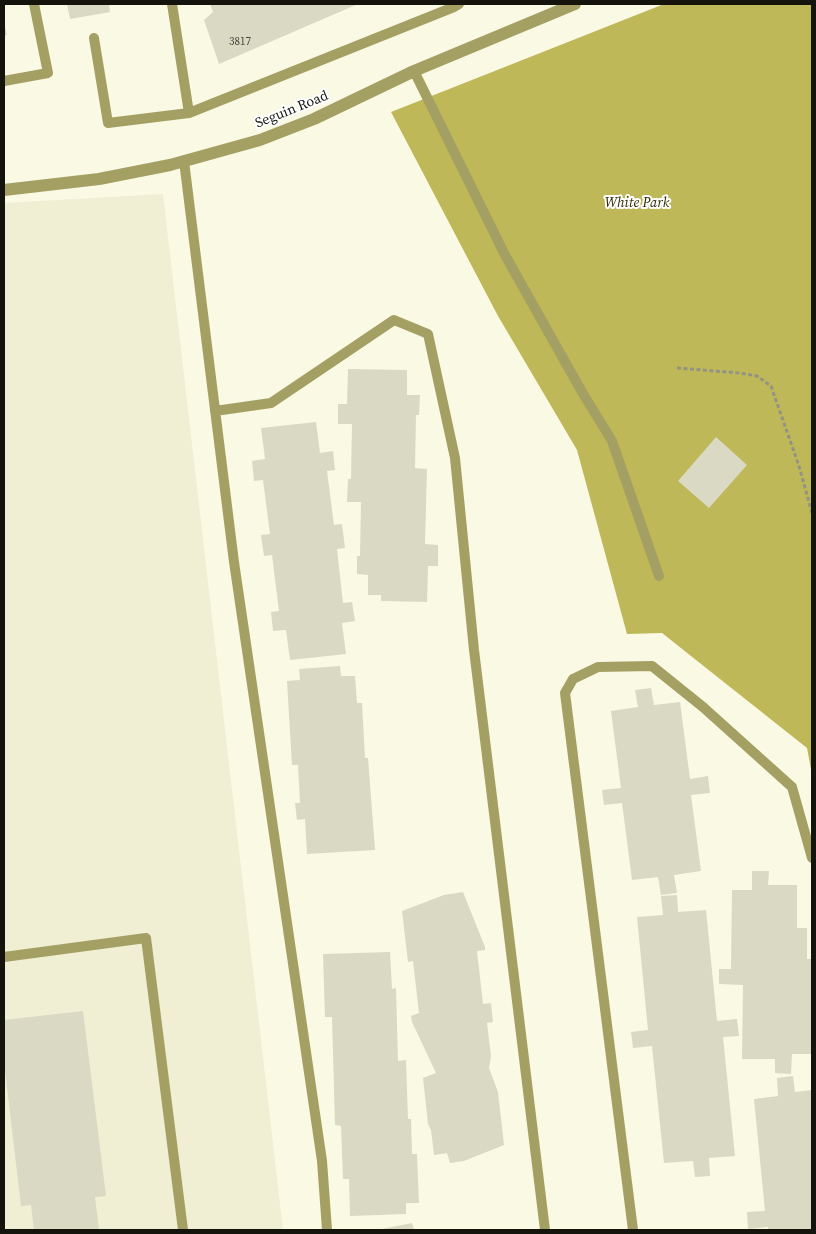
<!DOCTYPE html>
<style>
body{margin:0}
#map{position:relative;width:816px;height:1234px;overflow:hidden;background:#faf9e4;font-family:"Source Serif 4",serif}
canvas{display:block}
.frame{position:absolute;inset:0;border:5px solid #14140d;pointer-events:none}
</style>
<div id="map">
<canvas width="816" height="1234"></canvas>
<div class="frame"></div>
</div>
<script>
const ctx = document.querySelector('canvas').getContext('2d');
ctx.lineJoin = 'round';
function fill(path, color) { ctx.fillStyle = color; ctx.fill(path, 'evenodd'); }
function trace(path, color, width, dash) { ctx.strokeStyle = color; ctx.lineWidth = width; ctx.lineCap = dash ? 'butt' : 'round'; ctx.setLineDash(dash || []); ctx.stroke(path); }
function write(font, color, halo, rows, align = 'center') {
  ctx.font = font + ' "Source Serif 4",serif'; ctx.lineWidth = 4; ctx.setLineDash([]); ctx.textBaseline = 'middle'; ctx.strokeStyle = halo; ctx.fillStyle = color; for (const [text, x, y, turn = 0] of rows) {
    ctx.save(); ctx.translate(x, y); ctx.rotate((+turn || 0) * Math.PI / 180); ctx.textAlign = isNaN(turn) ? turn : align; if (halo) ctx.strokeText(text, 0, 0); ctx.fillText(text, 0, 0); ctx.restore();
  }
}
fill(new Path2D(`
 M163,194L283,1230H4V203Z`), '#f0efd3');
fill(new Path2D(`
 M664,4H812V775L807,748L662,633L627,634L577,450L498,316L391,112Z`), '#bfb858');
fill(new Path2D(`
 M67,4H109L110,12L70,19Z
 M210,4H358L219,64L204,20L213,12Z
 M4,23L7,35L4,36Z
 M348,369L407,370V395H420L419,415H416L415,468L427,469L425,544L438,545V566H428L427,602L381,601V595H368V575L357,574V556H360L361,502H347L348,479H351L352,424H338V404H347Z
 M316,422L320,453L333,451L335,470L327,471L334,525L342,524L345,548L337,549L343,603L352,602L355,621L342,623L346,654L290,660L286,630L273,631L271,612L279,611L272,555L264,556L261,535L270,534L263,480L254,481L252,461L265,459L261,428Z
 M716,437L747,465L709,508L678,481Z
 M340,666L341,676H355L357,703H362L365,758H368L375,850L307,854L305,819L297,820L295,803H300L298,765H292L287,681L300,680L299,669Z
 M651,688L654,705L680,702L690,779L708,776L710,793L691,795L701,871L674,875L677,893L661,895L658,877L632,880L622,803L604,805L602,790L621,788L611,711L638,707L635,690Z
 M752,871H769L768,885H797V928H807V959H812L811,1054H792L791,1074L775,1073V1059H742L743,985L719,984V969H731L732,890H752Z
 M463,892L485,947V950L477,951L483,1004L491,1003L493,1022L487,1023L491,1056L489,1068L498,1092L504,1145L464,1161L450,1163L447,1153L434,1155L431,1130L428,1124L423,1078L436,1073L412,1022L411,1016L419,1013L413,961L408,962L402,911L444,895Z
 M677,895L678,912L706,910L717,1021L737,1019L739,1036L723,1037L735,1156L709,1158L710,1176L695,1177L693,1161L664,1163L652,1046L633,1048L631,1032L648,1030L637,917L663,915L661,896Z
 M390,952L392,989L396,988L398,1061L406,1060L408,1119H411L412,1154H417L419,1203H406V1214L350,1216L349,1179H343L341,1126L335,1125L332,1017H325L323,954Z
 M83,1011L106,1196L95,1197L99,1230H34L31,1205L21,1206L4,1062V1020Z
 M793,1076L795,1092L812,1090V1230H768V1227L748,1229L747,1212L765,1211L754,1099L778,1096L777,1078Z
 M412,1223L414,1230H382V1229Z`), '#d9d9c4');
trace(new Path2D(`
 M677,368L740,373L757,376L771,386L799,466L812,513`), '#939384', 3, [4, 2.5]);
trace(new Path2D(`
 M172,4L189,113
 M94,38L108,123L189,113L454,7L459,4
 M414,71L505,255L582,392L612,441L659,576
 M4,81L48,73L34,4
 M184,161L234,562L322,1161L327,1230
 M215,411L271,403L394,320L428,334L455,458L474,650L545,1230
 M4,957L146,938L183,1230
 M633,1230L565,693L573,679L598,667L652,666L703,707L792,787L812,858`), '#a4a064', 10);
trace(new Path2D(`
 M4,190L99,179L170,165L260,140L314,119L414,71L575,4`), '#a4a064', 12);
write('11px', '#45453b', null, [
 ["3817",240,42]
]);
write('14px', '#14140d', '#fff', [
 ["Seguin Road",292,110,-22]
]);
write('italic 14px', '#2f2b01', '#fff', [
 ["White Park",637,203]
]);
</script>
